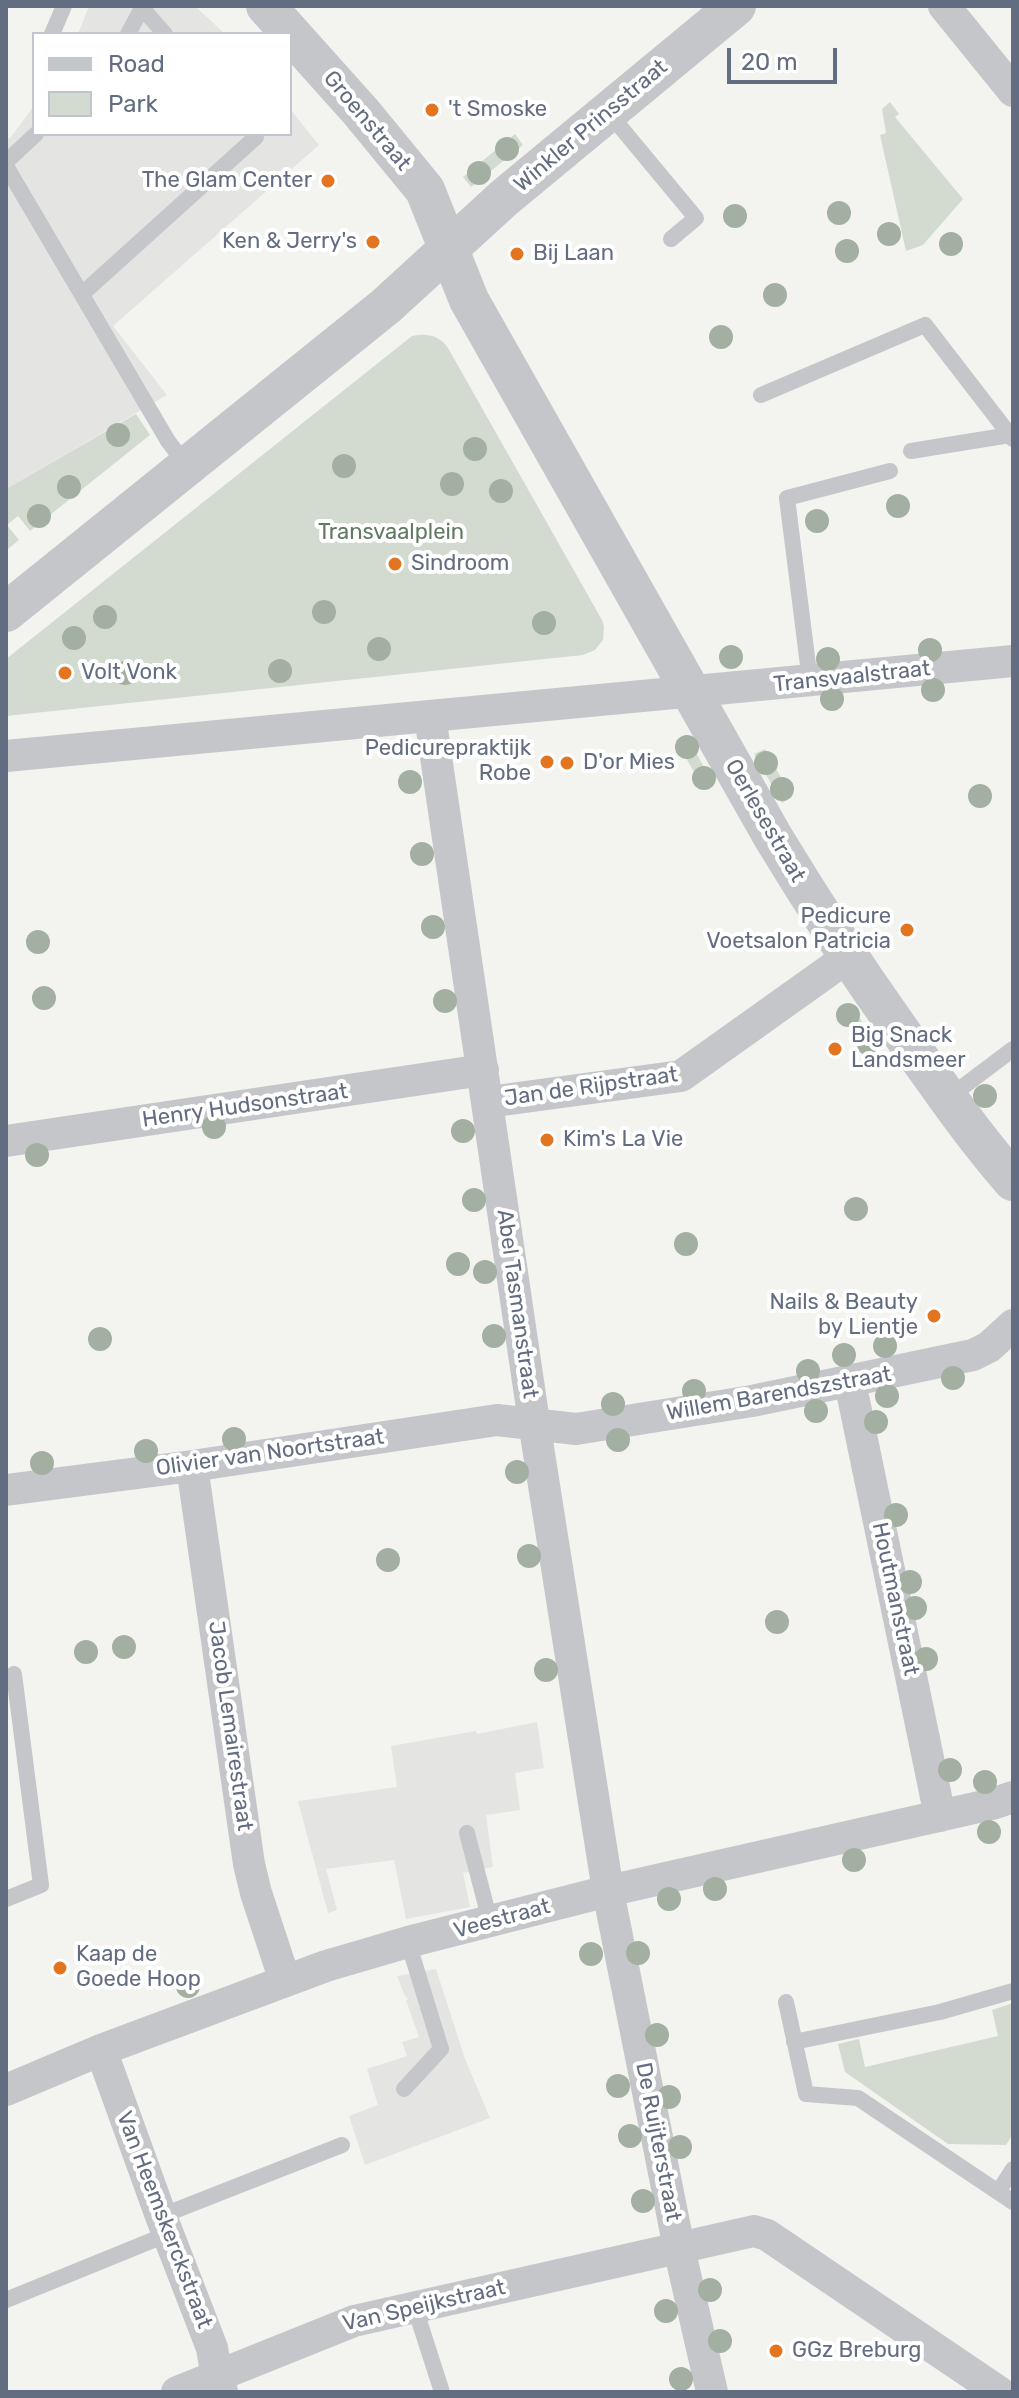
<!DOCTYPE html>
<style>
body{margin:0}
#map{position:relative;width:1019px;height:2398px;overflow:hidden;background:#f3f4f0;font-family:Rubik,sans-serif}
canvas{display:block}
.frame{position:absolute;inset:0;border:8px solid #636d81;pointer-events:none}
.legend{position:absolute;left:32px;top:32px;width:260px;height:104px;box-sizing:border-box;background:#fff;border:2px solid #c1c5cd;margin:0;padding:10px 14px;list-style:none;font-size:24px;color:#636d81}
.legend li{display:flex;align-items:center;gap:16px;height:40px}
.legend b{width:40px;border:2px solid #c1c5cd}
.scale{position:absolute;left:727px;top:48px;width:110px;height:36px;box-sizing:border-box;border:4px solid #636d81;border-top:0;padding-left:10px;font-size:24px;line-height:28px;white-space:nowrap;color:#636d81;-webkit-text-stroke:6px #fff;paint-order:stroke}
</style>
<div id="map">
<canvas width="1019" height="2398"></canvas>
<div class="frame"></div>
<ul class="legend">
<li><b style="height:10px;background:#c4c6ca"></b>Road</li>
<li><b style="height:22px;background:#d3dbd1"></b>Park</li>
</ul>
<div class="scale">20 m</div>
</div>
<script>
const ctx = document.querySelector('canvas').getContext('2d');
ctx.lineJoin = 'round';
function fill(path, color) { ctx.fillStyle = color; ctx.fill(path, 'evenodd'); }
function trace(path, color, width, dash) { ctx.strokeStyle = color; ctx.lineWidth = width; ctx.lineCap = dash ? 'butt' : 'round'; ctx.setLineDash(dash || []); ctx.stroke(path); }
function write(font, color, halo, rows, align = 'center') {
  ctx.font = font + ' Rubik,sans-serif'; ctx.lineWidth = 8; ctx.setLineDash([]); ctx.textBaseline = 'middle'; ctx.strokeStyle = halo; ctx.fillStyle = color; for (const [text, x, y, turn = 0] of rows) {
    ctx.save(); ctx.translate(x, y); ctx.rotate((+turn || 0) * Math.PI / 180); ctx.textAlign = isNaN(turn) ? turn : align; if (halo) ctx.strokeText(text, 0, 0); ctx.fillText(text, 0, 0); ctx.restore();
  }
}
fill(new Path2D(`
 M89,6H195L225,34H78Z
 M34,106V134H290V109L319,145L113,326L167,395L6,489V139L10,138Z
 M537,1722L544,1768L515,1773L520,1810L486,1815L493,1867L463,1873L470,1907L406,1919L394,1860L326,1869L337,1910L328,1913L298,1801L397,1787L391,1746L476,1731L477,1734Z
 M436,1969L465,2059L490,2118L365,2165L349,2116L378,2105L367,2069L407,2056L402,2042L419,2037L406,2000L408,1999L404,1994L397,1976Z`), '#e4e4e3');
fill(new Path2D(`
 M890,102L899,114L895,117L963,199L923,245L906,251L880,135L886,133L882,109Z
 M515,134L523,145L471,187L463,177Z
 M418,335C431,334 440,337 448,348L602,620L604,626L603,640L595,650L583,655L6,716V659L368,371L412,336Z
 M136,414L150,435L30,531L18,516L7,525L19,540L8,549L6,489Z
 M686,735L713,783L704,789L676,741Z
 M765,749L792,797L782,803L754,754Z
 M850,1004L881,1049L872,1056L840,1010Z
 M1013,2003V2134L1006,2145L948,2144L845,2072L838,2044L859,2039L865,2067L998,2036L992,2010Z`), '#d3dbd1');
trace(new Path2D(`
 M142,8L165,34
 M52,34L64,6
 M128,34L143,6
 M608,112L696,218L671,239
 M6,162L36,134
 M6,166L168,441L186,465
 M82,294L256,137L253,134
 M761,395L925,325L1013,439
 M911,451L1010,435
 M810,681L787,498L890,471
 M948,1098L1013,1049
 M467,1833L490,1921
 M6,1899L41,1885L14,1674
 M786,2002L806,2094L858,2098L1013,2202
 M794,2042L940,2012L1013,1991
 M404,2089L441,2049L408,1942
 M998,2192L1013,2169
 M161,2216L342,2145
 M6,2300L168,2234
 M414,2305L442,2392`), '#c4c6ca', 16);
trace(new Path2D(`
 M944,6L1013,91
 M430,716L534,1422L608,1891L679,2248L712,2392
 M6,756L1013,661
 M488,1102L681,1076L848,957
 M6,1141L483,1070
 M850,1382L940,1816
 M192,1466L249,1864L256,1893L285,1981
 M6,1490L192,1466L497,1420L576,1429L752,1401L973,1355L989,1347L1013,1325
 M101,2050L161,2216L212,2348L217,2378L222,2392
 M6,2090L101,2050L326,1966L408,1942L608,1891L992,1804L1013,1797
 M177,2392L354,2321L754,2231L767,2235L999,2392`), '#c4c6ca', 32);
trace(new Path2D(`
 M266,6L361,112L425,190L469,300L773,837C813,903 854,966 898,1028C935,1080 971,1133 1013,1181
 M6,612L386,306L504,198L736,6`), '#c4c6ca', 40);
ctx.fillStyle = '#a3b0a1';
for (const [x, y] of [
 [507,149],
 [479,173],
 [839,213],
 [735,216],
 [889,234],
 [951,244],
 [847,251],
 [775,295],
 [721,337],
 [118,435],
 [475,449],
 [344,466],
 [452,484],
 [69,487],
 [501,491],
 [898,506],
 [39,516],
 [817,521],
 [324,612],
 [105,617],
 [544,623],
 [74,638],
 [379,649],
 [930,650],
 [731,657],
 [828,659],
 [280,671],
 [125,673],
 [933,690],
 [832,699],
 [687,747],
 [766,763],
 [704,778],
 [410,782],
 [782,789],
 [980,796],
 [422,854],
 [433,927],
 [38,942],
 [44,998],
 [445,1001],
 [848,1015],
 [869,1044],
 [985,1096],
 [214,1127],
 [463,1131],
 [37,1155],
 [474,1200],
 [856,1209],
 [686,1244],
 [458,1264],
 [485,1272],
 [494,1336],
 [100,1339],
 [885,1346],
 [844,1355],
 [808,1371],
 [953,1378],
 [694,1391],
 [887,1396],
 [613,1404],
 [816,1411],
 [876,1422],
 [234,1439],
 [618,1440],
 [146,1451],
 [42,1463],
 [517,1472],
 [896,1515],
 [529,1556],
 [388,1560],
 [910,1582],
 [915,1608],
 [777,1622],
 [124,1647],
 [86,1652],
 [926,1659],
 [546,1670],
 [950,1770],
 [985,1782],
 [989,1832],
 [854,1860],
 [715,1889],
 [669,1899],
 [638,1953],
 [591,1954],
 [188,1986],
 [657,2035],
 [618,2086],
 [669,2097],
 [630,2136],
 [680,2147],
 [643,2201],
 [710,2290],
 [666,2311],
 [720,2341],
 [681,2379]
]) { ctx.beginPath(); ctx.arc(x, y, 12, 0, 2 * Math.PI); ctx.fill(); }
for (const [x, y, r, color] of [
 [432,110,8,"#e47520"],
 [328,181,8,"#e47520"],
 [373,242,8,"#e47520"],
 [517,254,8,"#e47520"],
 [395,564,8,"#e47520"],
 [65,673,8,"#e47520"],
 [547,762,8,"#e47520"],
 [567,763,8,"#e47520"],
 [907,930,8,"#e47520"],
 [835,1049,8,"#e47520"],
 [547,1140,8,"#e47520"],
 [934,1316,8,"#e47520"],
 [60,1968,8,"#e47520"],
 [776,2351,8,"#e47520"]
]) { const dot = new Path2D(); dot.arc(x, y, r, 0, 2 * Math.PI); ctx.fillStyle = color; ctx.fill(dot); trace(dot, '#fff', 3); }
write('22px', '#636d81', '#fff', [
 ["'t Smoske",448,110],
 ["The Glam Center",312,181,"right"],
 ["Ken & Jerry's",357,242,"right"],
 ["Bij Laan",533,254],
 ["Sindroom",411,564],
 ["Volt Vonk",81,673],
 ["Pedicurepraktijk",531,749,"right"],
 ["Robe",531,774,"right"],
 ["D'or Mies",583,763],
 ["Pedicure",891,917,"right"],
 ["Voetsalon Patricia",891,942,"right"],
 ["Big Snack",851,1036],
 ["Landsmeer",851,1061],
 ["Kim's La Vie",563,1140],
 ["Nails & Beauty",918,1303,"right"],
 ["by Lientje",918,1328,"right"],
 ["Kaap de",76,1955],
 ["Goede Hoop",76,1980],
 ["GGz Breburg",792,2351]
], 'left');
write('22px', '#636d81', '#fff', [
 ["Groenstraat",367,121,50],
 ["Winkler Prinsstraat",591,126,-40],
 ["Transvaalstraat",852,677,-6],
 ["Oerlesestraat",765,821,60],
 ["Jan de Rijpstraat",591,1087,-8],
 ["Henry Hudsonstraat",245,1106,-8],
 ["Abel Tasmanstraat",517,1304,82],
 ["Willem Barendszstraat",779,1394,-10],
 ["Olivier van Noortstraat",270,1453,-8],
 ["Houtmanstraat",895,1599,78],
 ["Jacob Lemairestraat",230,1726,82],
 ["Veestraat",502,1919,-15],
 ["De Ruijterstraat",658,2142,79],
 ["Van Heemskerckstraat",164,2220,69],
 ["Van Speijkstraat",424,2306,-13]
]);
write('22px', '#617861', '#fff', [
 ["Transvaalplein",391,533]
]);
</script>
